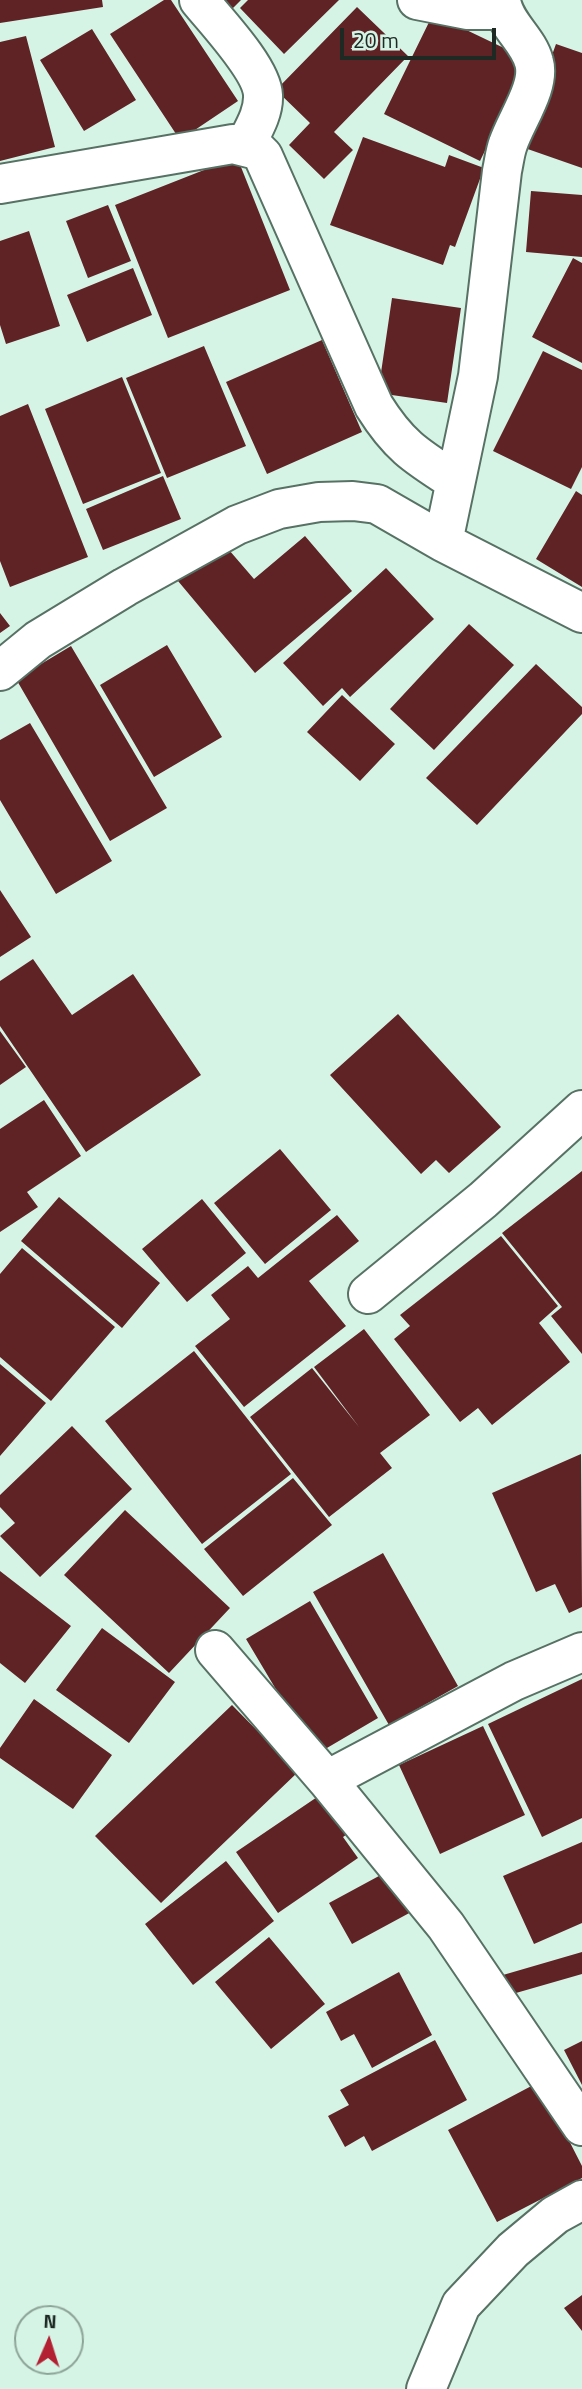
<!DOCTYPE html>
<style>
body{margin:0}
#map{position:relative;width:582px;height:2389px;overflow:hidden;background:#d6f4e6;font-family:"Titillium Web",sans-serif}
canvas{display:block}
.north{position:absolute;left:14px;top:2305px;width:70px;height:70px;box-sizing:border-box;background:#d6f4e6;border:2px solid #8ca398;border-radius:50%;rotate:3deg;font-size:19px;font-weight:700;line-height:28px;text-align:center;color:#1e2924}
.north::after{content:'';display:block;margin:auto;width:24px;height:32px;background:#b22031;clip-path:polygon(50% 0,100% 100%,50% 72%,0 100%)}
.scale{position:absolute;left:340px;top:28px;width:156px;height:32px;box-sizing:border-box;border:4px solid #1e2924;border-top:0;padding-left:9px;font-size:21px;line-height:24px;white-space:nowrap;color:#1e2924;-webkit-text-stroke:5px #d6f4e6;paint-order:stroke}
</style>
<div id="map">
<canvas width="582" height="2389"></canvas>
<div class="north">N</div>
<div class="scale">20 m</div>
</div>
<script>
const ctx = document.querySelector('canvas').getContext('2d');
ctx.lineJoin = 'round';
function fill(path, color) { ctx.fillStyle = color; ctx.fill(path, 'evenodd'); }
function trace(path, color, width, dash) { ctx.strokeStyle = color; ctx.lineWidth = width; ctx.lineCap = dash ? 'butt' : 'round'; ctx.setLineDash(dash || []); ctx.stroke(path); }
fill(new Path2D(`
 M0,0H102L103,7L0,23Z
 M164,0H171L238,101L180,140L110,34Z
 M219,0H241L230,11Z
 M248,0H339L284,54L240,8Z
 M357,7L408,56L334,132L353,150L324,179L289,145L310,123L276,90Z
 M433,14L529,60L480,161L384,114Z
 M92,29L136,100L84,131L40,60Z
 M26,36L55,147L0,161V42Z
 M556,44L582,53V168L519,146Z
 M363,137L445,167L449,155L484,168L455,247L450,245L443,265L330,225Z
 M237,157L290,290L168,338L115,205Z
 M531,191L582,195V257L526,252Z
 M108,205L131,261L88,278L66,221Z
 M29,231L60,326L6,344L0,325V241Z
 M573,258L582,263V363L532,337Z
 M133,268L152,315L87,342L67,295Z
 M392,298L461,308L447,403L378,393Z
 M322,340L362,432L267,474L226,382Z
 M204,346L246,446L167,478L126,378Z
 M543,351L582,370V467L571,489L493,451Z
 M122,377L161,473L83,504L45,409Z
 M28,404L88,557L10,587L0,561V416Z
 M163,476L181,519L103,550L86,509Z
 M576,491L582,495V587L536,559Z
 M305,536L352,591L255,673L178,581L223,543L254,579Z
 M386,568L434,619L350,697L342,688L323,706L283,663Z
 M0,613L10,626L0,633Z
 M469,624L514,665L434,750L390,709Z
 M167,645L222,737L154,777L100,685Z
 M71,646L167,808L110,841L16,679Z
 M536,664L582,707V714L477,825L426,778Z
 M342,695L395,744L360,781L307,732Z
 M30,723L112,861L56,894L0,800V740Z
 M0,890L31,937L0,957Z
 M33,959L72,1015L133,974L201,1075L86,1152L0,1026V981Z
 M398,1014L501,1127L449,1173L436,1160L421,1174L330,1075Z
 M0,1031L26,1067L0,1085Z
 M44,1100L81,1156L27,1192L38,1207L0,1232V1129Z
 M280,1149L331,1210L265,1264L214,1203Z
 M582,1171V1354L551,1316L562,1307L502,1233Z
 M59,1197L160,1283L122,1328L21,1241Z
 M202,1199L246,1253L187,1302L142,1249Z
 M337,1215L359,1241L309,1281L346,1326L244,1407L195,1346L230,1319L211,1295L248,1266L258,1278Z
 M501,1236L558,1306L539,1323L570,1362L492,1425L478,1408L460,1422L394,1339L410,1326L400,1315Z
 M22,1248L115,1327L51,1401L0,1357V1274Z
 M364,1329L430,1415L380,1453L392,1468L329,1517L250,1417L312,1368L359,1427L314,1367Z
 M194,1351L291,1474L202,1544L105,1421Z
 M0,1364L46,1403L0,1456Z
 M72,1426L132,1489L40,1577L0,1536L15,1523L0,1507V1495Z
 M581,1454L582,1607L569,1613L555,1584L536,1592L492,1493Z
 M293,1478L332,1525L243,1596L204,1549Z
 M125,1510L230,1608L169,1673L64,1575Z
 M383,1553L458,1686L389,1725L313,1592Z
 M0,1571L71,1626L25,1683L0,1663Z
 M310,1601L378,1718L315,1755L246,1639Z
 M102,1628L175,1682L129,1743L56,1690Z
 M582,1679V1818L542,1837L488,1724Z
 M34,1699L112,1755L73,1809L0,1758V1748Z
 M232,1705L298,1772L161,1903L95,1836Z
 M483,1726L525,1815L440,1854L399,1765Z
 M326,1791L353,1830L343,1837L358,1858L278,1913L236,1852Z
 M582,1842V1923L534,1944L503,1876Z
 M226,1861L274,1921L193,1985L145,1924Z
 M390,1870L413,1911L352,1944L329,1903Z
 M269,1937L325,2004L271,2049L215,1982Z
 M582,1952V1974L509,1995L503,1975Z
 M399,1972L432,2035L372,2068L354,2034L341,2041L326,2012Z
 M435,2040L467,2100L372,2151L364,2136L345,2147L328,2116L349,2105L340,2090Z
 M582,2041V2085L564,2050Z
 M539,2082L582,2166V2178L497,2222L448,2130Z
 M582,2295V2331L564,2308Z`), '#5f2325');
const street = new Path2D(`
 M199,0C216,21 262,69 263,95C264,113 253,130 245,146
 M417,0L468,10H503
 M0,184L233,144L257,150L263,156L374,406C399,446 416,456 455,481
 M443,542L478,376L502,171C504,162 505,152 508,144C516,120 541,86 534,62C528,39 504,24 501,0
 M0,671L38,640L125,587L237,525L279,509L319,502L353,501L377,504L443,542L582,613
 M368,1294L483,1200L582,1110
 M215,1650L327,1780L446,1926L582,2126
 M327,1780L514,1681L582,1652
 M426,2389L461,2305L513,2250L555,2215L582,2200`);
trace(street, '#577165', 42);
trace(street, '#fff', 38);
</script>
